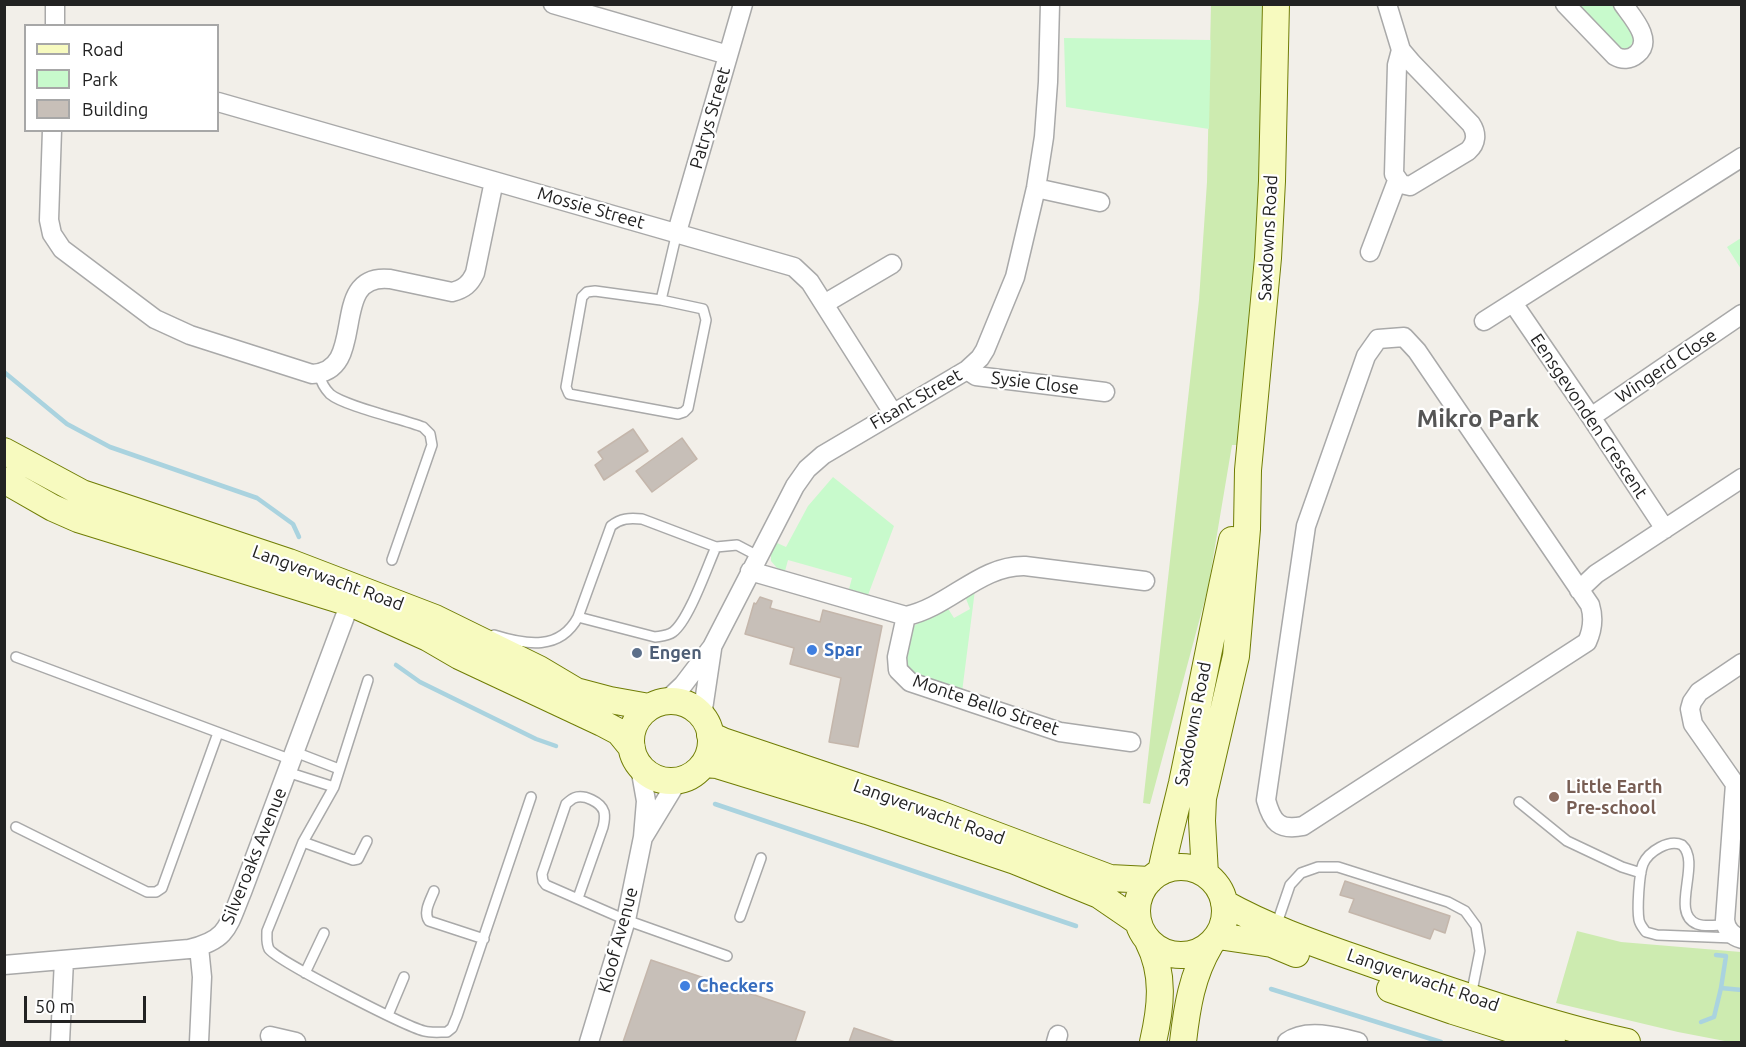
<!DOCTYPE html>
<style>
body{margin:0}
#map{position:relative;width:1746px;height:1047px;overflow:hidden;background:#f2efe9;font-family:Ubuntu,sans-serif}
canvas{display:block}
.frame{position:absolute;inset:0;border:6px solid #222;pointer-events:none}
.legend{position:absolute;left:24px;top:24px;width:195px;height:108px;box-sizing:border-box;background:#fff;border:2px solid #a7a7a7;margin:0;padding:8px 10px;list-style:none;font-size:18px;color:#222}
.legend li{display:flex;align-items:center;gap:12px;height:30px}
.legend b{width:30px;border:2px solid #a7a7a7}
.scale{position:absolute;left:24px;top:996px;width:122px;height:27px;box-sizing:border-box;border:3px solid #222;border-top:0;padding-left:8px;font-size:18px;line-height:21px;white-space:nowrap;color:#222;-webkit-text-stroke:4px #fff;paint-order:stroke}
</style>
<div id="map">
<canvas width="1746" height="1047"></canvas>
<div class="frame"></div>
<ul class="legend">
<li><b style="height:8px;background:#f7fabf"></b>Road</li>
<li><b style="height:16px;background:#c8facc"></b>Park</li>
<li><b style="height:16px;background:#c7bfb8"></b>Building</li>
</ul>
<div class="scale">50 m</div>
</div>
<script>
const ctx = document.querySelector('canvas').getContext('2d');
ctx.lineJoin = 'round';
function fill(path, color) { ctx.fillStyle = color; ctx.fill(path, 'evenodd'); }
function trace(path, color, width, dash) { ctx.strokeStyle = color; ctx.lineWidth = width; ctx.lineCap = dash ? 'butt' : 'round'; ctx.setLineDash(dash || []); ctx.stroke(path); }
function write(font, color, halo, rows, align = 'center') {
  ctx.font = font + ' Ubuntu,sans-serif'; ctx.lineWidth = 4.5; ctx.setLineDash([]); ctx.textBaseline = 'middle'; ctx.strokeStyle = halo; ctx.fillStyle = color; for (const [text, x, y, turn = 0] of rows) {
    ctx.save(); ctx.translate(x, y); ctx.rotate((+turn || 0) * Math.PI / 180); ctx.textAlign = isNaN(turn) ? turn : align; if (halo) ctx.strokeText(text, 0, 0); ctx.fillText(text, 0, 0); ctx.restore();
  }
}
fill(new Path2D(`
 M1211,5H1265L1260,166L1255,255L1238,445H1232L1208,588L1150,804L1143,803L1199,300L1207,182Z
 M1577,931L1621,942L1741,952V1042H1730L1678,1032L1556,1003Z`), '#cdebb0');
fill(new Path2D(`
 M1575,5H1615C1623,17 1644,38 1627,49H1618Z
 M1064,38L1211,40L1209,129L1066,107Z
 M1741,238V269L1727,247Z
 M833,477L894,526L868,595L849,589L852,578L788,560L785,571L777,568L771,561V552L775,542L786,547L808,506Z
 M975,590L962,692C948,687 906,678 904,662C903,652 908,638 910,628L947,607L954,618L970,609L965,596Z`), '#c8facc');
trace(new Path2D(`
 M4,372L67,424L110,447L257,498L293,524L299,537
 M396,665L420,682L536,739L556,746
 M715,804L1076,926
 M1716,955L1726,956L1721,988
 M1271,989L1441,1042
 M1701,1022L1714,1017L1721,988L1742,990`), '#aad3df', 4.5);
const building = new Path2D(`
 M633,429L648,451L604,480L595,465L603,459L598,452Z
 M682,438L697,459L652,492L636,471Z
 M760,597L772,601L770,608L820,622L823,610L882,626L858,747L829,742L841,678L790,664L794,648L745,634L754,603L756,604Z
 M1345,881L1450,916L1445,933L1434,929L1430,939L1349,912L1354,899L1340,895Z
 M651,960L805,1012L795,1042H623Z
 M854,1028L895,1042H849Z`);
fill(building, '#c7bfb8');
trace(building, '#c4b6ab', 1.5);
const lane = new Path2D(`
 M661,300L595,291L587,292L582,297L566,387L569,394L678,414L684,412L688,408L706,320L703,309L661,300L677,232
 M319,374C321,382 324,388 330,394C344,406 402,419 423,427L430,434L432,445L392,560
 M578,617L655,637C661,636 668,636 673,632C689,620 707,567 716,547
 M494,635C526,645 560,651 578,617L611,526C621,518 629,518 642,519L716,547L737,545L758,556
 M16,657L292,760
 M368,680L334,787L303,842L267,931C267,937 266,943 269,949C277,961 405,1026 424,1031C431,1033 439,1032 447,1032L452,1028L457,1016L531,797
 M295,752L339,769
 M287,772L334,787
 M1519,802L1567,841L1622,867L1641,873
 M16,827L147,892H156L162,888L218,733
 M303,842L353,860L358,859L367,841
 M434,891C430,901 423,912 429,921L484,939
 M578,898L603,827C604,823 605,817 604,812C601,802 584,794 574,798C573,798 567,803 566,804L542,874L543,881L546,885L626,920L727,956
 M740,917L761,858
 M1725,925C1716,925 1705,927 1697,924C1669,913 1702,863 1682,845C1669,839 1649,851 1643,864C1639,874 1637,909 1639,920C1640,925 1643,928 1646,932L1657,935L1734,938
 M1276,926L1290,885L1301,873L1318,867H1338L1448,902L1465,911L1476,926L1480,951L1471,996
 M305,973L324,933
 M388,1015L404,977`);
const street = new Path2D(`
 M553,4L728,55
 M1387,4L1401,50L1412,63L1471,124C1477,133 1477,143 1468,151L1410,186L1401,184L1394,174L1397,65L1401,50
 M1565,4L1615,56C1622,60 1630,60 1637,54C1654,40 1632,17 1623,4
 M55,26V4
 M218,102L794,267L810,282L893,413
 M52,130L49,220L52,234L62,249L155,319L190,335L312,374C370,372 326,272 390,279L452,292C464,289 470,284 475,273L494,181
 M1036,188L1100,202
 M677,232L743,4
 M1370,252L1397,181
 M1513,303L1591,417L1665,529
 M824,304L892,264
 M1484,321L1742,157
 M1404,337L1417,351L1590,605C1594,618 1593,629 1587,642L1303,826C1279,831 1272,822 1266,800L1306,526L1366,356L1378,339Z
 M967,370L976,376L1105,392
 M1591,417L1742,314
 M750,571L906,616C949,607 980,565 1025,566L1145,581
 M1579,590L1596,574L1742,478
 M906,616L897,657L898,670L910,682L1060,732L1131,742
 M1742,663L1699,692L1692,702L1690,709L1693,724L1735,784L1725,920C1726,930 1732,936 1742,939
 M665,702L683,685L712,647L795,486L807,469L823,455L967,370L980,358L985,350L1015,277L1036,188L1044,137L1048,82L1050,4
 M702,716L712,649
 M644,836L678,780
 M199,947L202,977L199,1042
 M4,965L189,949C228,940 228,926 242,892L350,603
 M270,1036L296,1042
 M60,1042L64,960
 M589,1042L626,920L643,837L646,801L640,767
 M1056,1042L1058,1035
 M1287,1042C1306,1028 1336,1036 1358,1042`);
const secondary = new Path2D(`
 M4,451L82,493L289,562L435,618L539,669L576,691L610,700L649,707
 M4,480L53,508L78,519L350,603L428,638L459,656L602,723L619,732L632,748
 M631 741a40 40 0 1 1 80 0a40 40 0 1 1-80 0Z
 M710,735L723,741L937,813L1110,878L1150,880
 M704,764L717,765L867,811L1015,861L1099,895L1137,921
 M1137 911a44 44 0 1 1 88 0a44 44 0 1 1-88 0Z
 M1161,872C1167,842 1175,813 1182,783C1199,702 1214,621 1232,540
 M1205,874L1202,821L1203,798L1236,656L1247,529L1248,470L1268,258L1272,181L1276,4
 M1224,903C1274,931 1328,948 1381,967C1462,995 1543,1023 1627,1042
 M1218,936L1272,944L1296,954
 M1148,941C1165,974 1161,1007 1153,1042
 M1390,989L1453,1011L1552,1042
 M1183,1042C1187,1007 1192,975 1210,945`);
trace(lane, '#a9a9a9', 12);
trace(street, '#a9a9a9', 21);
trace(secondary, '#707d05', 28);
trace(lane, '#fff', 9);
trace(street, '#fff', 18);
trace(secondary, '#f7fabf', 26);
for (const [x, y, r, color] of [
 [812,650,6,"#3f7fe0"],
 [637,653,6,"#5c6f8a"],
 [1554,797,6,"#8d6e63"],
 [685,986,6,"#3f7fe0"]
]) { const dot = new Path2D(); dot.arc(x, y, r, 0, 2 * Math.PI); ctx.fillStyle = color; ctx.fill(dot); trace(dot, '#fff', 2); }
write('18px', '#222', '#fff', [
 ["Patrys Street",710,118,-74],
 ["Mossie Street",591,208,16],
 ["Saxdowns Road",1268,238,-87],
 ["Wingerd Close",1666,366,-34],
 ["Sysie Close",1035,383,7],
 ["Fisant Street",916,399,-30],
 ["Eensgevonden Crescent",1589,416,56],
 ["Langverwacht Road",328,578,20],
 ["Monte Bello Street",986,705,19],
 ["Saxdowns Road",1193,724,-79],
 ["Langverwacht Road",929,812,20],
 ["Silveroaks Avenue",254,856,-68],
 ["Kloof Avenue",618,940,-75],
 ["Langverwacht Road",1423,980,19]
]);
write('bold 18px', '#366cbe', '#fff', [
 ["Spar",824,650],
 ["Checkers",697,986]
], 'left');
write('bold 18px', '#4e5e75', '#fff', [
 ["Engen",649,653]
], 'left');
write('bold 18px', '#785e54', '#fff', [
 ["Little Earth",1566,787],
 ["Pre-school",1566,808]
], 'left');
write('bold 24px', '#555', '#fff', [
 ["Mikro Park",1478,419]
]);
</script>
